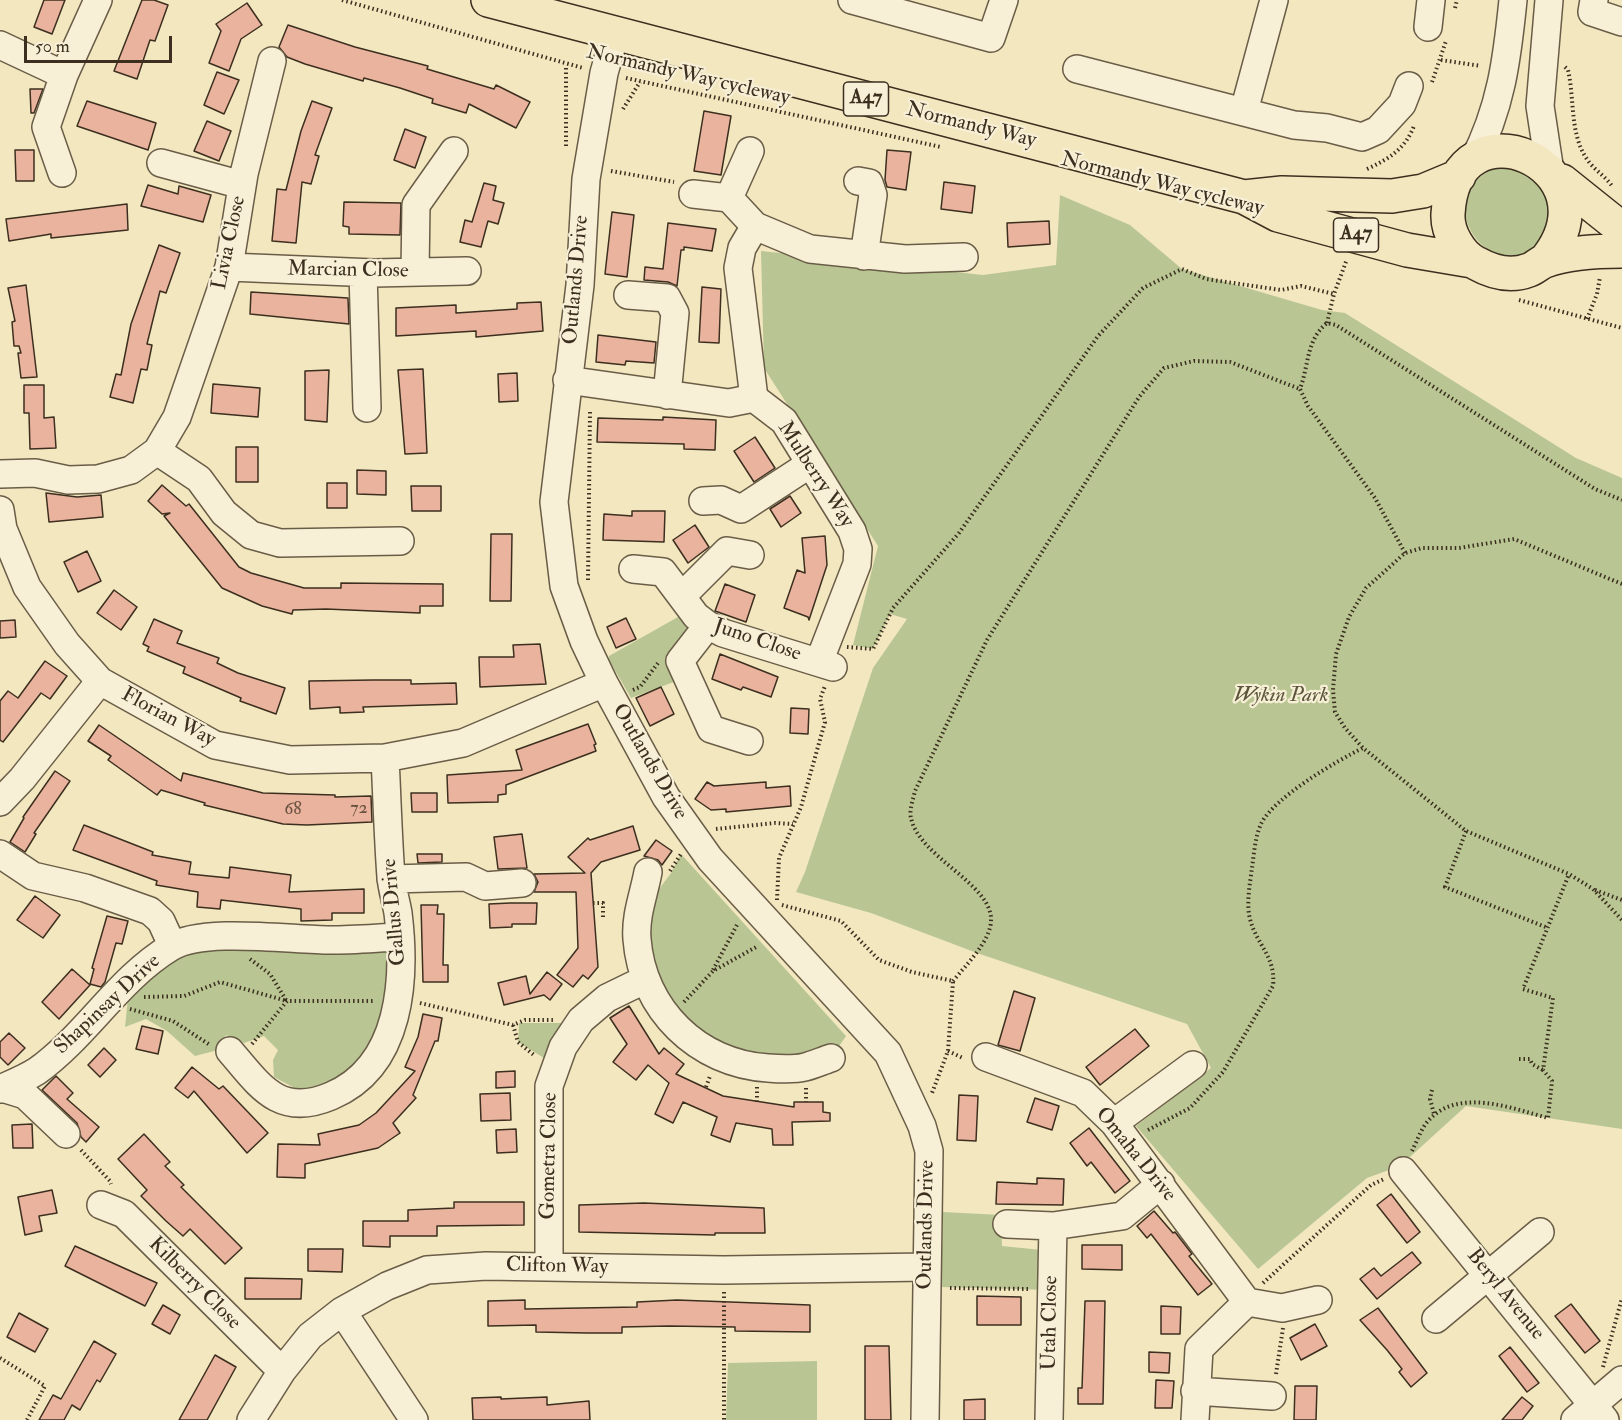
<!DOCTYPE html>
<style>
body{margin:0}
#map{position:relative;width:1622px;height:1420px;overflow:hidden;background:#f3e7c0;font-family:"IM FELL Double Pica",serif}
canvas{display:block}
.scale{position:absolute;left:24px;top:36px;width:148px;height:27px;box-sizing:border-box;border:3px solid #3c2f1f;border-top:0;padding-left:8px;font-size:18px;line-height:21px;white-space:nowrap;color:#3c2f1f;-webkit-text-stroke:4px #f7efd6;paint-order:stroke}
</style>
<div id="map">
<canvas width="1622" height="1420"></canvas>
<div class="scale">50 m</div>
</div>
<script>
const ctx = document.querySelector('canvas').getContext('2d');
ctx.lineJoin = 'round';
function fill(path, color) { ctx.fillStyle = color; ctx.fill(path, 'evenodd'); }
function trace(path, color, width, dash) { ctx.strokeStyle = color; ctx.lineWidth = width; ctx.lineCap = dash ? 'butt' : 'round'; ctx.setLineDash(dash || []); ctx.stroke(path); }
function write(font, color, halo, rows, align = 'center') {
  ctx.font = font + ' "IM FELL Double Pica",serif'; ctx.lineWidth = 4.5; ctx.setLineDash([]); ctx.textBaseline = 'middle'; ctx.strokeStyle = halo; ctx.fillStyle = color; for (const [text, x, y, turn = 0] of rows) {
    ctx.save(); ctx.translate(x, y); ctx.rotate((+turn || 0) * Math.PI / 180); ctx.textAlign = isNaN(turn) ? turn : align; if (halo) ctx.strokeText(text, 0, 0); ctx.fillText(text, 0, 0); ctx.restore();
  }
}
fill(new Path2D(`
 M1499,166L1542,178L1554,222C1548,230 1540,244 1532,251C1488,282 1425,196 1499,166Z
 M1060,195L1130,225L1182,269L1322,310L1345,313L1576,458L1622,478V1129L1466,1106L1400,1166L1367,1178L1258,1269L1136,1126L1211,1068L1187,1024L977,953L871,913L796,892L805,872L873,668L907,619L890,614L873,649L853,645L878,546L764,368L761,251L983,275L1056,265Z
 M685,613L698,624L687,677L631,698L609,660V656Z
 M681,854L846,1036L831,1058L758,1067L668,1018L636,920L671,873Z
 M398,937L392,1031L319,1101L274,1077L273,1060L278,1050L264,1036L244,1043L226,1035L218,1050L195,1056L167,1031L146,1019L125,1027L130,979L172,945Z
 M519,1023H578L557,1066L518,1042Z
 M943,1212L1001,1215L1002,1246L1052,1251L1051,1290L941,1287Z
 M817,1361V1420H726L728,1363Z`), '#b9c694');
const building = new Path2D(`
 M44,0H65L52,34L34,27Z
 M142,0H154L168,5L155,41L150,40L137,79L114,71Z
 M247,3L262,25L241,39L229,71L209,63L221,31L216,24Z
 M288,25L355,47L428,66L427,69L494,89L496,85L530,102L516,128L469,104L466,113L432,103L433,99L400,88L364,78L363,81L305,64L287,57L279,47Z
 M217,72L239,80L224,114L204,105Z
 M30,89H43L34,113H31Z
 M87,101L156,123L148,150L77,126Z
 M312,101L332,108L315,155L319,156L311,184L302,182L296,243L272,241L277,189L286,190L301,131Z
 M704,111L731,116L721,175L694,171Z
 M207,121L231,131L219,161L194,151Z
 M405,129L426,137L415,168L394,160Z
 M15,150H34V181H16Z
 M887,150L911,152L906,190L887,187L885,180Z
 M944,182L975,186L972,213L941,209Z
 M484,183L496,186L493,200L504,203L498,224L488,221L481,247L460,242L465,220L472,222Z
 M148,185L178,194L179,186L211,195L203,222L141,206Z
 M344,202L401,203L400,235L349,234V227L343,226Z
 M127,204L128,230L51,238V234L9,241L6,219Z
 M612,212L634,215L627,277L605,274Z
 M1049,221L1050,244L1008,247L1007,223Z
 M668,223L716,229L712,251L684,247V250H681L677,286L668,282L644,280L645,267L663,269Z
 M159,245L180,253L166,293L160,291L147,344L152,345L147,370L141,369L133,403L110,397L116,374L121,375L131,324Z
 M26,285L37,377L21,378L18,353H21L19,346H14L12,322L15,321L8,288Z
 M702,287L721,289L719,343L699,342Z
 M251,292L348,298L349,324L250,314Z
 M541,302L543,331L476,337V331L396,336V308L456,305V313L517,309V303Z
 M598,335L656,342L654,363L626,361L625,365L596,362Z
 M423,369L427,453L405,454L398,370Z
 M329,370L327,422L305,420V371Z
 M517,373L518,401L499,402L498,374Z
 M213,384L260,388L258,417L211,413Z
 M24,385H44V418L54,417L56,448L30,449L29,413H24Z
 M663,417L716,420L715,450L684,449V444L597,442L598,418L663,420Z
 M755,437L775,468L754,482L734,451Z
 M236,447H258V482H236Z
 M357,470L386,471V495L357,494Z
 M327,483H347V508H327Z
 M162,485L186,506L189,504L239,567L251,573L304,588H341V583L443,584V606H420V613L326,609L293,610L292,614L262,606L222,588L164,516L170,513L162,514L148,501Z
 M411,486H441V511H412Z
 M46,493L77,497L101,495L103,517L49,522Z
 M790,496L801,513L781,527L770,509Z
 M632,511H665L664,542L603,540L604,514L632,516Z
 M695,525L709,547L688,563L673,540Z
 M491,534H512L511,601H490Z
 M825,536L827,565L809,620L808,617L784,608L797,570L805,573L802,538Z
 M87,551L101,581L78,592L64,562Z
 M725,584L755,595L746,622L715,611Z
 M114,590L137,607L121,630L97,613Z
 M626,618L636,639L616,648L607,627Z
 M154,619L182,631L177,643L219,658L217,663L238,673L285,688L276,714L240,701L241,698L183,673L185,667L147,651L149,647L143,644Z
 M15,620L16,637L0,638V621Z
 M540,644L546,684L480,687L479,657H514L513,645Z
 M720,654L778,677L771,697L743,687L741,690L712,679Z
 M45,661L67,676L50,699L41,693L3,742L0,740V701L8,691L18,698Z
 M373,680H411V684L456,683L457,704L363,707L364,712L340,713V707L310,709L309,681Z
 M661,687L674,714L650,726L636,698Z
 M791,708L809,709L808,734L790,733Z
 M588,724L596,744L594,745L596,751L506,785V794L498,795V802L448,803L447,775L522,770L516,750Z
 M99,725L181,781L183,773L263,793L335,795V797L371,796L372,822L307,825L283,824L204,805L205,803L161,790L157,795L108,760L111,756L88,741Z
 M55,771L70,781L34,833L36,834L25,852L10,842L24,818L23,817Z
 M707,782L714,786L766,782V788L790,786L791,806L726,812V809L711,810L695,799Z
 M411,793H437V812H412Z
 M84,825L153,852L152,855L191,862L189,874L229,878L230,867L291,875L289,892L364,889V913H332V920L301,921V909L221,900L220,909L197,907L198,892L156,885L157,881L73,850Z
 M633,826L640,850L601,862L591,873L598,967L588,979L583,975L573,987L557,975L578,948L576,892H534L538,882L534,874L585,873L568,857L588,838L590,840Z
 M522,834L527,868L498,869L494,837Z
 M656,840L672,851L662,865L658,860L644,856Z
 M417,854H442V862L418,863Z
 M35,896L60,915L43,938L17,920Z
 M510,903H537L536,924H512V927L490,928L489,904Z
 M421,905H438L437,914H444L443,965H448V982H423Z
 M107,916L128,921L122,944L116,943L105,982L101,987L90,984L94,969L92,968Z
 M72,969L90,985L59,1019L42,1002Z
 M547,972L562,984L550,1000L544,995L504,1005L498,983L526,976L530,994Z
 M1014,991L1035,998L1020,1051L998,1045Z
 M629,1006L659,1054L664,1048L684,1064L676,1074L723,1096L794,1107V1102H823V1112L830,1113V1121L792,1122L793,1145H773L772,1129L736,1123L730,1142L711,1135L717,1117L683,1102L673,1123L655,1114L669,1083L648,1065L636,1080L613,1062L627,1044L610,1018Z
 M423,1014L442,1018L438,1041H435L413,1095L416,1098L393,1123L400,1133L378,1148L305,1164V1178L277,1177L278,1144L320,1145L318,1134L359,1125L376,1113L415,1071L405,1067L418,1037Z
 M142,1026L163,1031L158,1054L136,1049Z
 M1135,1029L1149,1046L1100,1085L1086,1067Z
 M9,1033L25,1048L8,1065L0,1057V1042Z
 M104,1048L116,1060L100,1077L88,1065Z
 M192,1067L219,1089L223,1086L268,1133L247,1153L194,1091L188,1098L175,1088Z
 M515,1071V1087L496,1088V1072Z
 M56,1076L73,1093L67,1099L99,1127L86,1142L81,1137L77,1123L42,1090Z
 M510,1093L511,1120L481,1121L480,1094Z
 M959,1095L978,1096L976,1141L957,1140Z
 M1035,1098L1059,1106L1052,1130L1027,1122Z
 M32,1124L33,1148H13L12,1125Z
 M1089,1128L1130,1181L1115,1193L1091,1162L1087,1166L1070,1143Z
 M516,1129L517,1152L497,1153L496,1130Z
 M144,1134L170,1162L165,1166L184,1185L181,1187L242,1248L225,1264L190,1229L183,1236L166,1221L141,1196L147,1190L118,1159Z
 M1037,1178L1064,1179L1063,1205L996,1204L997,1182L1037,1184Z
 M52,1190L57,1213L39,1216L42,1231L25,1235L18,1197Z
 M1391,1194L1420,1232L1407,1243L1377,1205Z
 M454,1202H524V1225L437,1226V1236H390V1247L363,1246V1221H408V1210L454,1208Z
 M644,1203L764,1208L765,1233H715V1235L579,1232V1205Z
 M1154,1211L1173,1233L1175,1232L1192,1254L1189,1256L1212,1284L1198,1295L1151,1234L1147,1238L1137,1226Z
 M1082,1245H1122V1270L1082,1269Z
 M75,1246L157,1283L145,1306L65,1266Z
 M308,1249H343L342,1272L308,1271Z
 M1412,1252L1421,1263L1377,1299L1360,1279L1374,1268L1381,1276Z
 M245,1278L302,1279L301,1299H245Z
 M977,1296L1021,1297V1325H977Z
 M525,1300V1309L637,1307V1302L677,1300L810,1305V1332L735,1331V1327L669,1326L622,1327V1333H587L536,1332V1325L488,1326V1301Z
 M1085,1301H1105L1103,1404H1078V1388H1082Z
 M1571,1304L1600,1341L1585,1353L1555,1316Z
 M163,1305L180,1315L170,1334L152,1324Z
 M1161,1306L1181,1307L1180,1334H1161Z
 M1378,1308L1427,1373L1411,1387L1399,1372L1402,1369L1387,1350L1360,1320Z
 M19,1313L48,1329L35,1352L7,1337Z
 M1315,1324L1327,1346L1301,1360L1290,1338Z
 M94,1341L116,1354L100,1382L97,1380L80,1410L72,1405L64,1420H39L53,1395L61,1399Z
 M865,1346H889L891,1420H865Z
 M1510,1347L1539,1383L1527,1392L1499,1356Z
 M1149,1352L1170,1353L1169,1373L1149,1372Z
 M215,1355L236,1367L207,1420H179Z
 M1156,1380L1174,1381L1172,1408H1155Z
 M1295,1386H1317L1316,1420H1294Z
 M501,1397V1399L547,1397V1405L589,1401L590,1420H473L472,1398Z
 M1522,1397L1533,1406L1522,1420H1502Z
 M985,1399V1420H964V1400Z`);
fill(building, '#e9b39d');
trace(building, '#3c2f1f', 1.5);
const minor = new Path2D(`
 M852,0L991,38L1004,0
 M1594,0L1592,12L1622,22
 M1428,27L1431,0
 M615,34L604,73L586,179L580,285L554,502L564,586L584,641L604,683L666,797L710,859L888,1053L922,1126L929,1151L925,1420
 M0,45L64,75L46,127L62,173
 M1077,69L1294,125L1327,128L1362,137L1378,130L1402,104L1409,86
 M64,75L98,0
 M1244,111L1274,0
 M1473,162C1501,108 1507,60 1513,0
 M161,163L242,185
 M1549,165L1540,106L1549,0
 M858,181L869,183L873,195L864,256
 M693,194L729,198L755,226L810,249L905,259L964,257
 M729,198L750,151
 M755,226L742,248L738,268L754,398L784,421L852,531L858,549L857,564L819,662
 M229,267L374,273L467,271
 M415,272L416,205L454,151
 M363,273L367,408
 M628,295L667,298L675,313L667,395
 M567,380L729,403L754,398
 M157,451L177,417L229,267L244,174L272,61
 M0,474L35,473L68,480L98,479L131,470L157,451L199,479L224,513L251,535L280,543L400,541
 M703,501L721,500L741,509L810,464
 M0,510L3,529L27,587L67,644L100,681L215,745L290,760L385,758L463,743L604,683
 M633,569L663,572L696,616L708,625L723,633L833,667
 M683,595L727,551L750,555
 M708,625L680,661L711,729L749,741
 M0,802L22,779L100,681
 M0,854L33,876L85,888L150,911L161,921L172,945
 M648,872C644,894 635,916 637,939C642,1009 698,1064 768,1068C780,1069 793,1070 805,1067C813,1065 822,1061 831,1058
 M391,879L466,877L485,886L522,883
 M230,1051C260,1086 279,1118 331,1096C402,1066 406,978 398,913C396,901 392,889 391,877C388,837 387,797 385,758
 M986,1057L1083,1093L1114,1123L1247,1302L1199,1349L1195,1420
 M2,1088L25,1095L66,1134
 M0,1089C12,1084 26,1078 37,1071C87,1035 118,979 171,947C203,927 291,940 330,940C353,940 376,938 398,937
 M1114,1123L1193,1065
 M1403,1171L1605,1420
 M101,1205L124,1214L282,1371
 M1007,1224L1053,1226L1122,1216L1161,1184
 M549,1267V1086L563,1047L581,1020L607,998L644,980
 M1247,1302L1282,1308L1318,1300
 M342,1311L414,1420
 M1436,1319L1540,1232
 M1195,1391L1272,1396
 M251,1420L282,1371L310,1336L342,1311L387,1286L427,1270L486,1266L724,1270L926,1267
 M1049,1420L1053,1226
 M1575,1420L1622,1380`);
const major = new Path2D(`
 M488,0L1244,197L1278,215L1407,250L1472,261
 M1562,181L1622,229
 M1244,197L1282,193L1392,196L1423,191L1459,176
 M1545,261C1622,166 1454,94 1448,214C1447,232 1460,255 1476,263C1492,272 1511,277 1529,270C1535,268 1539,263 1545,261C1569,252 1597,251 1622,251`);
trace(minor, '#6a5d47', 30);
trace(major, '#3c2f1f', 36);
trace(new Path2D(`
 M342,0L583,68
 M1455,8L1457,0
 M1441,60L1481,66
 M1565,67L1568,70C1575,100 1569,136 1589,162C1596,171 1606,177 1612,186
 M626,78L941,147
 M1432,82L1446,41
 M623,109L640,82
 M566,146V65
 M1367,169C1389,159 1405,149 1414,126
 M611,171L674,182
 M1519,300L1622,328
 M1587,319L1597,294L1600,277
 M1327,323L1334,294
 M1405,553L1375,498L1308,406L1300,389C1309,365 1306,340 1327,323L1336,325L1595,489L1622,500
 M588,580L590,410
 M1622,584L1514,539L1459,548H1422L1405,553L1366,588L1349,617L1336,654L1333,690L1335,712L1345,728L1363,748L1466,831L1569,874L1593,889L1622,920
 M847,647L873,649L893,608L959,533L1098,336L1143,288L1182,269L1206,279L1281,290L1301,286L1334,294L1347,259
 M633,690L640,687L658,663
 M716,829L775,823L793,824
 M1466,831L1445,887L1548,928
 M670,871L681,854
 M1595,890L1622,900
 M777,900L779,858L801,807L825,722L820,699L825,686
 M593,903H603V920
 M782,905L841,921L879,960L912,972L953,981L948,1051L932,1093
 M250,959L270,974L286,1000
 M713,970L738,923
 M953,981C965,966 991,941 991,920C992,884 919,857 911,818C909,811 913,799 915,791L987,640L1139,397L1164,368L1194,361L1230,362L1300,389
 M144,997L184,996L220,982L287,1001
 M684,1002L713,971L758,946
 M420,1003L513,1025L525,1020H553
 M130,1009L173,1021L210,1045
 M513,1025L518,1042L535,1056
 M252,1044L287,1001H374
 M948,1051L963,1058
 M1519,1059H1530L1532,1064L1543,1070
 M706,1087L710,1076
 M806,1088V1102
 M1432,1090L1430,1099L1434,1114
 M757,1102V1087
 M1148,1130L1190,1108L1223,1072L1273,986C1276,956 1257,946 1250,919C1246,904 1250,883 1252,868C1254,854 1255,837 1261,824C1273,798 1338,760 1363,748
 M81,1150L110,1181L111,1184
 M1412,1151C1417,1141 1421,1129 1428,1121C1458,1087 1511,1108 1548,1118L1552,1081L1543,1070L1553,998L1523,989L1569,874
 M1263,1283L1371,1185L1384,1179
 M950,1288L1029,1289
 M724,1292V1420
 M0,1358L45,1386L27,1420
 M1603,1367L1622,1298
 M1276,1374L1283,1328`), '#3c2f1f', 4, [1.5, 3]);
trace(minor, '#f7efd6', 27);
trace(major, '#f3e7c0', 33);
write('18px', '#67503e', null, [
 ["72",359,809],
 ["68",293,810]
]);
for (const [x, y, w] of [
 [866,99,45],
 [1356,235,45]
]) { const box = new Path2D(); box.roundRect(x - w / 2, y - 17, w, 34, 4.5); ctx.fillStyle = '#f7efd6'; ctx.fill(box); trace(box, '#3c2f1f', 1.5); }
write('bold 20px', '#3c2f1f', null, [
 ["A47",866,99],
 ["A47",1356,235]
]);
write('21px', '#3c2f1f', '#f7efd6', [
 ["Normandy Way cycleway",688,76,13],
 ["Normandy Way",971,126,14],
 ["Normandy Way cycleway",1162,185,14],
 ["Livia Close",230,243,-78],
 ["Marcian Close",348,271,1],
 ["Outlands Drive",577,280,-85],
 ["Mulberry Way",815,475,57],
 ["Juno Close",757,641,19],
 ["Florian Way",168,718,28],
 ["Outlands Drive",649,762,60],
 ["Gallus Drive",395,912,-95],
 ["Shapinsay Drive",108,1005,-43],
 ["Omaha Drive",1135,1155,51],
 ["Gometra Close",550,1156,-89],
 ["Outlands Drive",927,1225,-89],
 ["Clifton Way",557,1267,1],
 ["Kilberry Close",194,1284,45],
 ["Beryl Avenue",1505,1295,51],
 ["Utah Close",1051,1323,-89]
]);
write('italic 21px', '#5b553c', '#f7efd6', [
 ["Wykin Park",1281,696]
]);
</script>
